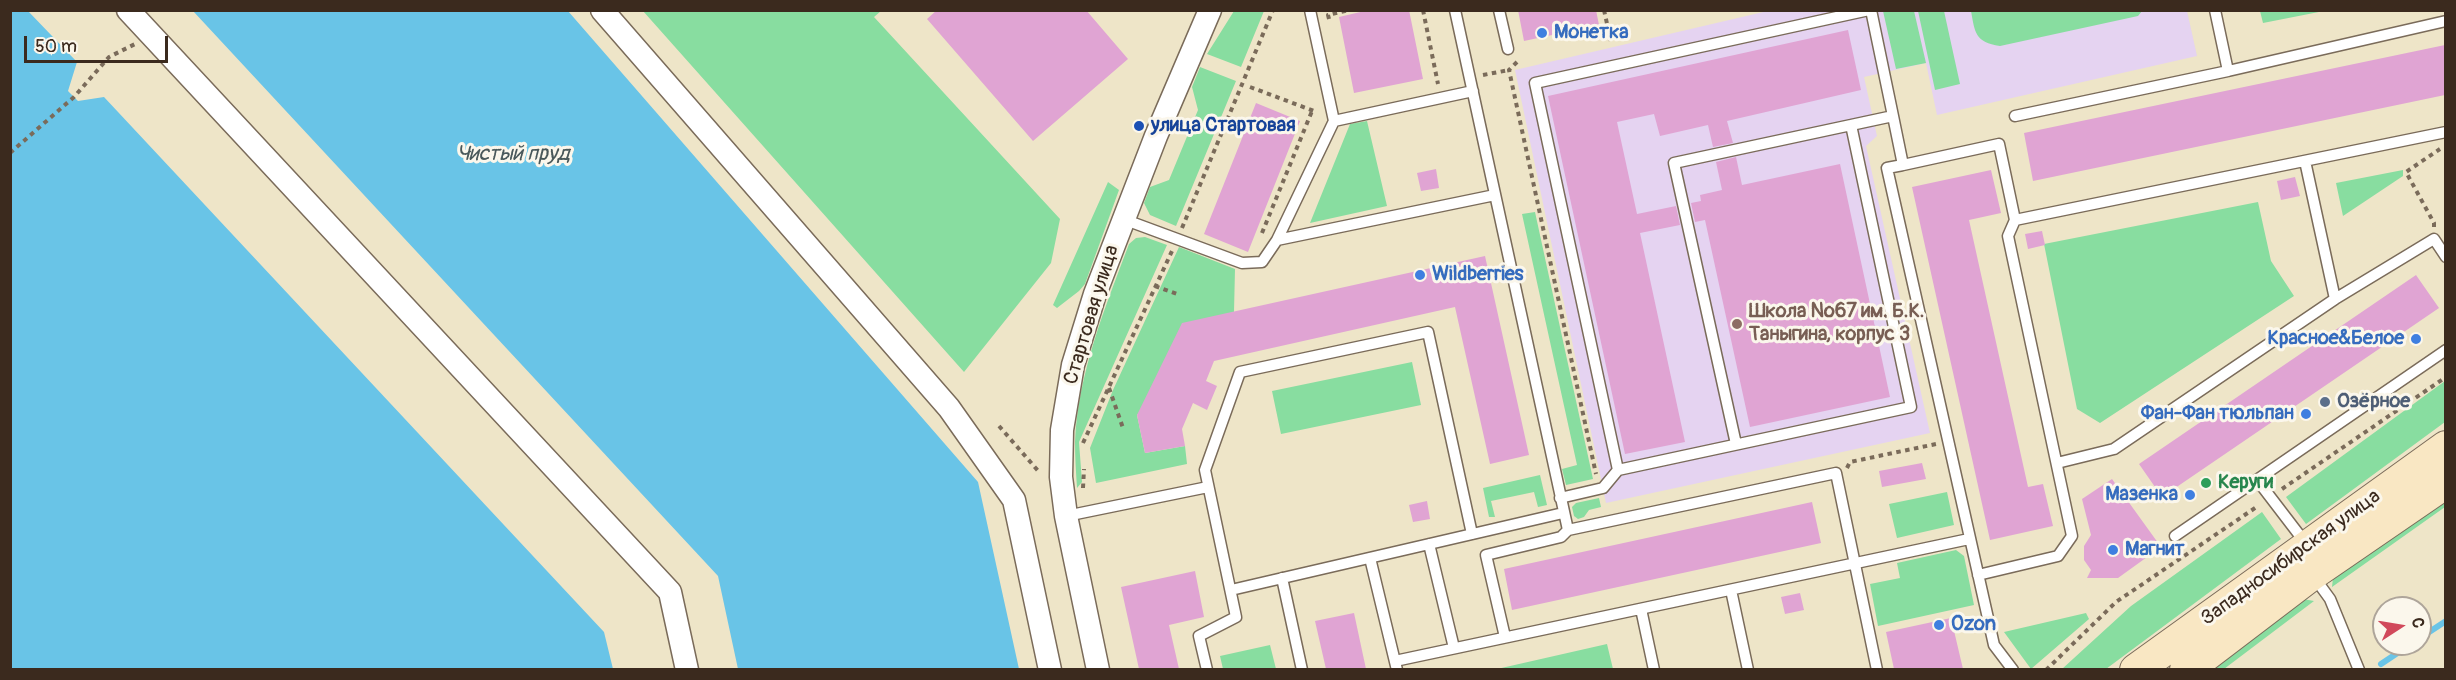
<!DOCTYPE html>
<meta charset="utf-8">
<style>
body{margin:0}
#map{position:relative;width:2456px;height:680px;overflow:hidden;background:#eee5c8;font-family:Pangolin,sans-serif}
canvas{display:block}
.frame{position:absolute;inset:0;border:12px solid #3b2a1e;pointer-events:none}
.north{position:absolute;left:2372px;top:596px;width:60px;height:60px;box-sizing:border-box;background:#fbf7ec;border:2px solid #aea59a;border-radius:50%;rotate:78deg;font-size:16px;font-weight:700;line-height:24px;text-align:center;color:#3b2a1e}
.north::after{content:'';display:block;margin:auto;width:21px;height:27px;background:#d1495b;clip-path:polygon(50% 0,100% 100%,50% 72%,0 100%)}
.scale{position:absolute;left:24px;top:36px;width:144px;height:27px;box-sizing:border-box;border:3px solid #3b2a1e;border-top:0;padding-left:8px;font-size:18px;line-height:21px;white-space:nowrap;color:#3b2a1e;-webkit-text-stroke:4px #fbf7ec;paint-order:stroke}
</style>
<div id="map">
<canvas width="2456" height="680"></canvas>
<div class="frame"></div>
<div class="north">С</div>
<div class="scale">50 m</div>
</div>
<script>
const ctx = document.querySelector('canvas').getContext('2d');
ctx.lineJoin = 'round';
function fill(path, color) { ctx.fillStyle = color; ctx.fill(path, 'evenodd'); }
function trace(path, color, width, dash) { ctx.strokeStyle = color; ctx.lineWidth = width; ctx.lineCap = dash ? 'butt' : 'round'; ctx.setLineDash(dash || []); ctx.stroke(path); }
function write(font, color, halo, rows, align = 'center') {
  ctx.font = font + ' Pangolin,sans-serif'; ctx.lineWidth = 6; ctx.setLineDash([]); ctx.textBaseline = 'middle'; ctx.strokeStyle = halo; ctx.fillStyle = color; for (const [text, x, y, turn = 0] of rows) {
    ctx.save(); ctx.translate(x, y); ctx.rotate((+turn || 0) * Math.PI / 180); ctx.textAlign = isNaN(turn) ? turn : align; if (halo) ctx.strokeText(text, 0, 0); ctx.fillText(text, 0, 0); ctx.restore();
  }
}
fill(new Path2D(`
 M1772,10L2187,11L2197,56L1937,115L1926,63L1864,77L1877,136L1866,146L1930,433L1606,503L1515,70Z`), '#e5d3f1');
fill(new Path2D(`
 M643,11H881L874,17L1060,219L1051,263L964,372Z
 M1234,11H1264L1241,67L1207,54Z
 M1883,11H1914L1926,63L1896,69Z
 M1918,11H1944L1960,84L1935,90Z
 M1971,11V10L2142,11L2138,16L2000,46C1975,42 1975,33 1971,11Z
 M2260,11V10L2324,11L2263,23Z
 M1200,67L1236,81L1176,226L1150,215L1144,203L1150,187L1169,180L1198,110L1192,87Z
 M1367,121L1387,206L1310,223L1350,124Z
 M2403,170V176L2343,216L2336,183Z
 M1108,182L1119,190L1085,284L1079,291L1057,308L1053,305Z
 M2258,202L2271,261L2294,296L2100,423L2077,409L2044,244Z
 M1535,212L1593,479L1566,485L1562,469L1577,465L1522,214Z
 M1145,237L1167,245L1079,442L1082,482L1077,488C1076,473 1075,457 1075,442C1078,373 1105,308 1129,244L1136,238Z
 M1179,247L1235,269L1234,312L1137,415L1145,453L1185,446L1187,464L1096,483L1090,448L1113,390Z
 M1412,362L1421,405L1281,434L1272,391Z
 M2445,381V422L2306,524L2286,497Z
 M1540,475L1547,505L1538,507L1534,492L1491,501L1495,517H1489L1483,488Z
 M1947,492L1954,525L1897,538L1889,504Z
 M1599,498L1601,507L1589,510L1584,517L1578,519L1574,516L1572,507L1576,503Z
 M2445,498V507L2332,587L2333,578Z
 M2262,512L2281,539L2106,669H2062L2131,606Z
 M1956,550L1964,556L1974,605L1878,626L1870,584L1900,578L1897,563Z
 M2303,599L2314,601L2224,669L2208,670Z
 M2086,613L2089,619L2031,669L2004,632Z
 M1607,644L1613,669H1497Z
 M1270,645L1276,669H1223L1220,656Z`), '#88dda0');
fill(new Path2D(`
 M10,11H28L77,62L68,91L78,101L104,97L604,632L613,669H11Z
 M193,11H568L978,482L1019,669H738L718,576Z`), '#69c4e7');
trace(new Path2D(`
 M2420,638L2446,621
 M2381,664L2411,644`), '#69c4e7', 6);
fill(new Path2D(`
 M937,10H1086L1128,59L1033,141L927,19Z
 M1369,10H1409L1423,79L1354,93L1339,17Z
 M1518,10H1596L1599,25L1524,41Z
 M1848,30L1861,90L1727,121L1733,143L1713,147L1708,125L1660,136L1654,114L1617,122L1637,214L1676,206L1680,225L1640,233L1685,442L1625,454L1548,96Z
 M2445,45V95L2033,181L2024,133Z
 M1256,103L1300,121L1248,252L1204,234Z
 M1736,157L1742,185L1840,164L1890,397L1750,427L1705,220L1695,222L1691,203L1701,201L1700,195L1722,190L1716,162Z
 M1436,169L1439,188L1421,191L1417,173Z
 M1991,170L2001,213L1969,220L2028,487L2043,484L2053,526L1990,540L1912,187Z
 M2295,177L2300,196L2281,200L2277,181Z
 M2042,231L2045,245L2028,249L2025,234Z
 M1485,256L1529,455L1490,464L1455,307L1214,361L1206,381L1217,386L1207,410L1193,403L1182,429L1185,446L1145,453L1137,415L1182,323Z
 M2416,275L2439,308L2162,497L2139,464Z
 M1922,463L1926,479L1882,487L1879,471Z
 M2112,479L2161,547L2118,578H2087L2091,570L2084,560V546L2091,535L2082,499Z
 M1427,501L1430,519L1413,522L1409,505Z
 M1812,502L1821,543L1512,610L1504,569Z
 M1195,571L1204,617L1169,625L1179,669H1139L1121,587Z
 M1800,593L1804,610L1785,614L1781,597Z
 M1354,613L1366,669H1326L1315,621Z
 M1951,618L1963,669H1894L1886,632Z`), '#e0a4d3');
const service = new Path2D(`
 M1310,10L1334,121L1473,91
 M1455,10L1568,530L1836,473L1877,670
 M1499,10L1508,49
 M2215,10L2228,71L2446,21
 M1893,116L1903,165L1887,168L1994,645L2013,670
 M2015,116L2228,71
 M1851,125L1911,407L1618,470L1535,83L1869,10
 M1903,165L1999,144L2015,220L2008,236L2072,536L2058,556L1978,575
 M1123,219L1242,263L1262,262L1277,240L1495,195
 M2015,220L2446,132
 M1277,240L1334,121
 M2335,299L2434,239L2446,257
 M1736,444L1674,163L1893,116L1871,10
 M2057,463L2114,449L2335,299L2305,161
 M2258,481L2307,545
 M1560,498L1603,488L1618,470
 M1066,516L1208,487
 M2175,536L2446,350
 M1429,544L1454,648
 M1370,558L1397,670
 M2314,577L2330,599L2359,670
 M1282,578L1302,670
 M1231,590L1563,513
 M1731,590L1748,670
 M1641,609L1654,670
 M1505,637L1486,555L1561,537L1568,530
 M1395,661L1969,539
 M1207,670L1199,636L1236,617L1205,470L1240,372L1428,332L1472,534`);
const minor = new Path2D(`
 M128,10L670,592L687,670
 M602,10L949,408L1014,500L1050,670
 M1098,670L1066,516L1061,477L1062,430L1073,365L1095,294L1156,136L1210,10`);
const secondary = new Path2D(`
 M2136,670L2446,447
 M2186,670L2312,574L2446,482`);
trace(service, '#7a6b5a', 13);
trace(minor, '#7a6b5a', 25);
trace(secondary, '#7a6b5a', 34);
trace(new Path2D(`
 M1423,10L1438,84
 M1604,10L1611,42
 M1329,19L1328,15L1349,10
 M1517,62L1509,70L1596,474
 M1483,75L1509,70
 M1250,87L1314,111
 M10,153L74,97L109,57L135,44
 M2434,227V223L2406,172L2440,149
 M1182,228L1273,10
 M1262,233L1312,111
 M1155,286L1180,295
 M1109,388L1123,428
 M999,426L1040,473
 M1083,443L1172,251
 M1847,468L1850,462L1936,444
 M1083,488L1084,469
 M2282,489L2446,377
 M2046,670L2116,602L2258,506`), '#7a6b5a', 4, [4.5, 4.5]);
trace(service, '#fff', 10);
trace(minor, '#fff', 22);
trace(secondary, '#f9e7c3', 32);
for (const [x, y, r, color] of [
 [1542,33,6,"#3f7fe0"],
 [1139,126,6,"#1a4fb4"],
 [1420,275,6,"#3f7fe0"],
 [1737,324,6,"#8d6e63"],
 [2416,339,6,"#3f7fe0"],
 [2325,402,6,"#5c6f8a"],
 [2306,414,6,"#3f7fe0"],
 [2206,483,6,"#2e9e5b"],
 [2190,495,6,"#3f7fe0"],
 [2113,550,6,"#3f7fe0"],
 [1939,625,6,"#3f7fe0"]
]) { const dot = new Path2D(); dot.arc(x, y, r, 0, 2 * Math.PI); ctx.fillStyle = color; ctx.fill(dot); trace(dot, '#fbf7ec', 2); }
write('bold 20px', '#366cbe', '#fbf7ec', [
 ["Монетка",1554,33],
 ["Wildberries",1432,275],
 ["Красное&Белое",2404,339,"right"],
 ["Фан-Фан тюльпан",2294,414,"right"],
 ["Мазенка",2178,495,"right"],
 ["Магнит",2125,550],
 ["Ozon",1951,625]
], 'left');
write('bold 20px', '#164399', '#fbf7ec', [
 ["улица Стартовая",1151,126]
], 'left');
write('bold 20px', '#785e54', '#fbf7ec', [
 ["Школа №67 им. Б.К.",1749,312],
 ["Таныгина, корпус 3",1749,335]
], 'left');
write('20px', '#3b2a1e', '#fbf7ec', [
 ["Стартовая улица",1092,315,-73],
 ["Западносибирская улица",2291,558,-36]
]);
write('bold 20px', '#4e5e75', '#fbf7ec', [
 ["Озёрное",2337,402]
], 'left');
write('bold 20px', '#27864d', '#fbf7ec', [
 ["Керуги",2218,483]
], 'left');
write('italic 21px', '#49585a', '#fbf7ec', [
 ["Чистый пруд",513,155]
]);
</script>
